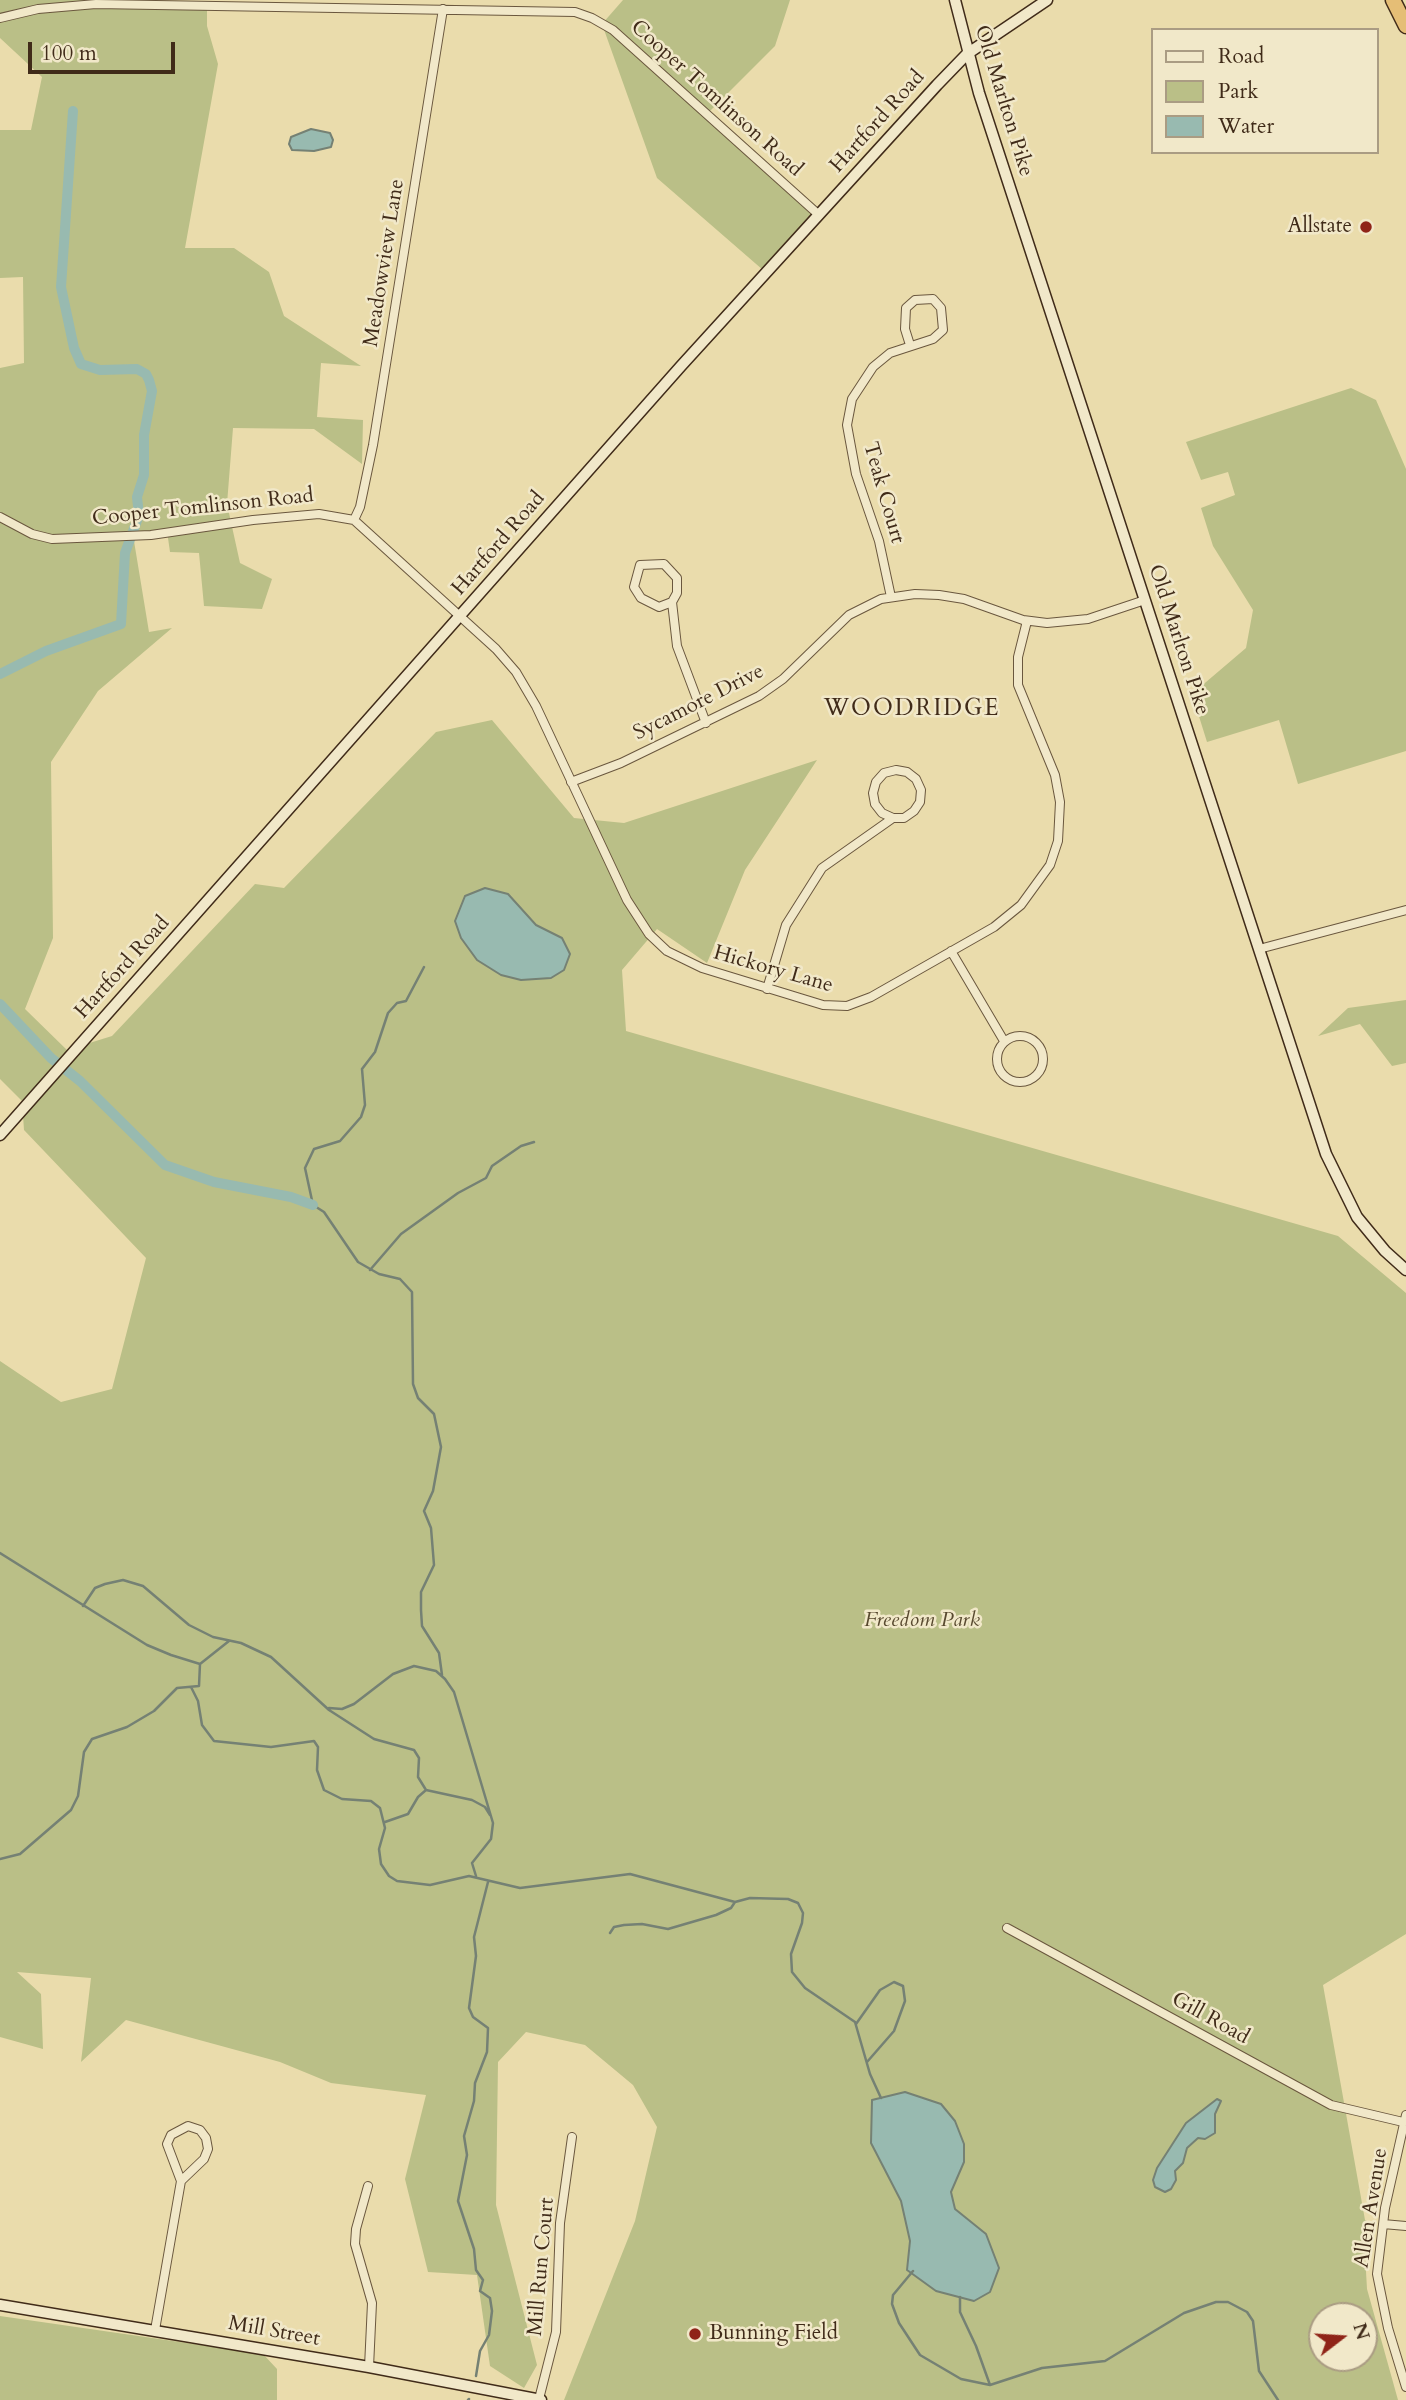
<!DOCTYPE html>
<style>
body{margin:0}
#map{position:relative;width:1406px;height:2400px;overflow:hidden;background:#eadcac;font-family:Cardo,serif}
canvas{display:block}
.legend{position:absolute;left:1151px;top:28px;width:228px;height:126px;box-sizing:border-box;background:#f1e8c9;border:2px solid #aa9c83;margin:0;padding:9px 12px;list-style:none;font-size:21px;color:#402b19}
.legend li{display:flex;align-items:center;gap:14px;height:35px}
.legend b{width:35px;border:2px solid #aa9c83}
.north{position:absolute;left:1308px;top:2302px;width:70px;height:70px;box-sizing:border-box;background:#f1e8c9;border:2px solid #aa9c83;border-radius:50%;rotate:73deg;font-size:19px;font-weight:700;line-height:28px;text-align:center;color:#402b19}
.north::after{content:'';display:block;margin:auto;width:24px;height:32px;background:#8f2418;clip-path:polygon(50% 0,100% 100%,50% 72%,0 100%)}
.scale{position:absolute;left:28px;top:42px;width:147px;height:32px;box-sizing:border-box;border:4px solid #402b19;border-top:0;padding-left:9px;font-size:21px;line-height:24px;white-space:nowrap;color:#402b19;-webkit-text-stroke:5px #f1e8c9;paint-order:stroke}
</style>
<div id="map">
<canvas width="1406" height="2400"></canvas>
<ul class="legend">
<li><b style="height:9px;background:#f1e8c9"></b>Road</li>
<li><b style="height:19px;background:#babf87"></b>Park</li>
<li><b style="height:19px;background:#98bab0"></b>Water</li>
</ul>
<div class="north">N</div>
<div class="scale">100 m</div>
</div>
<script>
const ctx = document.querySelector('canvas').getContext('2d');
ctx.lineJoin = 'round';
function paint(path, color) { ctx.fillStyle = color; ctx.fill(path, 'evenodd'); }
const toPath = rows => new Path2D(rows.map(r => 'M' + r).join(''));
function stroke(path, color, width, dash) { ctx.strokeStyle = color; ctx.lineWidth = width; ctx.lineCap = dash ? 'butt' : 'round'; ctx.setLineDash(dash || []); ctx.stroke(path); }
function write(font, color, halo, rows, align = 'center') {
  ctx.font = font + ' Cardo,serif'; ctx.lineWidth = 5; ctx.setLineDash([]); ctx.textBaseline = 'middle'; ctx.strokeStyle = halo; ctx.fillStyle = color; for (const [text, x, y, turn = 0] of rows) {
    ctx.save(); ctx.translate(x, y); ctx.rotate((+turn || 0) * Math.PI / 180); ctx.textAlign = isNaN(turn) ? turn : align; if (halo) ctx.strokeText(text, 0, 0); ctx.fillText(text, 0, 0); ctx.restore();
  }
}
const green = toPath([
 [0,0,150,0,171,10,207,10,207,26,218,64,185,248,234,248,269,272,284,316,361,366,321,363,317,417,363,420,362,464,314,429,233,428,227,504,240,563,272,579,262,609,204,606,199,553,170,552,167,531,133,535,149,632,172,628,98,691,51,762,53,938,25,1009,67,1050,112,1036,255,884,284,888,436,732,492,720,574,818,624,823,817,760,745,870,707,963,657,929,622,970,626,1031,1338,1236,1406,1293,1406,1934,1323,1985,1365,2220,1371,2223,1365,2254,1367,2289,1398,2400,564,2400,635,2221,657,2127,633,2085,585,2045,526,2032,498,2062,496,2205,537,2365,524,2388,490,2366,477,2275,428,2272,405,2179,426,2095,331,2083,280,2062,126,2020,81,2062,91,1978,17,1972,41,1994,43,2049,0,2037,0,1361,61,1402,112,1389,146,1258,24,1130,22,1101,0,1079,0,368,24,363,23,277,0,278,0,130,31,130,42,77,0,38],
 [1322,2316,1364,2316,1364,2358,1322,2358],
 [623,0,790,0,775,46,709,112,814,216,763,270,657,178,602,24],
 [1351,388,1376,400,1406,469,1406,751,1298,784,1279,720,1207,742,1192,694,1246,648,1253,610,1213,546,1201,508,1235,495,1228,472,1201,480,1186,442],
 [1406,1000,1406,1063,1392,1066,1360,1024,1318,1036,1348,1008],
 [0,2316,263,2354,277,2369,277,2400,0,2400]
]);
const water = toPath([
 [311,129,330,133,333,140,331,147,314,151,292,150,289,144,291,137,311,129],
 [485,888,508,894,536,925,562,938,570,954,564,970,551,978,521,980,501,975,477,960,461,938,455,921,465,896,485,888],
 [905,2092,941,2104,955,2121,964,2144,964,2162,951,2192,955,2209,986,2234,999,2268,990,2292,974,2301,936,2291,907,2270,910,2241,901,2201,871,2143,872,2100,905,2092],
 [1217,2099,1221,2101,1215,2114,1215,2133,1205,2139,1198,2138,1187,2148,1183,2163,1175,2171,1176,2180,1171,2189,1165,2192,1155,2187,1153,2180,1157,2168,1186,2123,1217,2099]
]);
const stream = toPath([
 [424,967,406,1001,397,1003,388,1013,375,1052,362,1069,365,1105,361,1117,340,1141,314,1149,305,1168,313,1205,324,1212,358,1262,379,1274,400,1279,412,1292,413,1384,418,1398,434,1414,441,1447,433,1491,424,1511,431,1528,434,1565,421,1592,421,1610,422,1626,439,1653,442,1675],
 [370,1270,401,1234,458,1193,486,1178,492,1166,521,1146,534,1142],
 [0,1553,147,1645,171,1655,200,1664,229,1641],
 [83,1606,95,1588,105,1584,123,1580,143,1586,189,1625,213,1637,241,1643,271,1657,329,1710,374,1739,414,1750,419,1758,418,1777,426,1790,472,1800,485,1807,490,1815],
 [191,1687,198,1701,202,1725,214,1741,271,1747,314,1741,318,1747,317,1770,324,1790,342,1799,371,1801,380,1808,385,1828,379,1849,381,1864,389,1876,397,1881,430,1885,469,1876,520,1888,630,1874,735,1902],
 [329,1708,342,1709,354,1704,393,1674,414,1666,436,1671,445,1679,454,1692,493,1823,491,1839,472,1863,476,1876],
 [385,1822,408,1814,418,1797,426,1790],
 [0,1859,20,1854,71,1810,78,1796,84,1752,92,1739,127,1727,154,1711,177,1688,199,1686,200,1664],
 [610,1933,614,1927,624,1925,642,1924,668,1929,716,1915,731,1908,735,1902,750,1898,788,1899,798,1903,803,1913,802,1923,791,1954,792,1972,805,1988,855,2022,870,2074,881,2098],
 [856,2024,880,1990,894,1982,903,1986,905,2001,894,2031,867,2062],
 [913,2271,893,2295,892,2304,899,2323,920,2355,961,2379,990,2385,1042,2368,1105,2361,1184,2313,1216,2302,1228,2302,1247,2312,1253,2321,1259,2371,1278,2400],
 [960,2297,960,2312,976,2346,990,2385],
 [476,2376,480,2351,489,2335,492,2311,490,2298,480,2291,483,2280,476,2270,474,2249,458,2201,467,2155,464,2136,474,2101,475,2083,487,2052,488,2028,473,2017,469,2008,476,1956,474,1937,488,1882],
 [468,2400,469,2399]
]);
const canal = toPath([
 [0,674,46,651,121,624,125,553,139,515,137,497,144,475,144,435,152,391,149,380,146,374,137,369,100,370,81,364,74,348,61,287,73,111],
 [0,1004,51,1058,80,1081,165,1165,214,1182,291,1197,313,1205]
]);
const street = toPath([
 [0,18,38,9,96,4,575,12,592,18,613,30,819,215],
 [0,517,32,534,52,539,151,535,253,520,319,514,354,520,496,649,516,672,536,706,627,900,649,934,667,951,702,968,823,1005,847,1006,871,997,994,927,1021,905,1050,865,1058,841,1060,802,1055,775,1018,685,1018,657,1027,621],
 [354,520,360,507,373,445,443,9],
 [891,597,879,541,856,474,847,425,852,399,873,367,890,353,933,339,943,330,941,308,933,299,915,300,906,308,905,329,910,345],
 [672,602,659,607,641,598,634,587,640,565,664,564,677,578,677,593,672,602,677,646,706,723],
 [571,782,621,763,759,696,783,679,849,615,881,599,915,594,939,595,964,599,1023,620,1047,623,1088,619,1145,600],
 [1259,949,1406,910],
 [951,951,1004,1041],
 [767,989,786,925,822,868,893,818,904,818,914,811,920,802,921,790,916,779,907,772,896,770,884,773,876,782,873,793,875,804,882,813,893,818],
 '997 1059a23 23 0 1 1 46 0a23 23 0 1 1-46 0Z',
 [1007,1928,1331,2105,1403,2122],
 [1406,2115,1385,2208,1377,2274,1388,2328,1406,2387],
 [368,2186,356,2229,355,2244,372,2303,369,2367],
 [1383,2224,1406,2226],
 [155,2330,181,2181,204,2159,208,2149,206,2138,200,2130,188,2126,171,2135,167,2144,181,2181],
 [539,2399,556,2332,560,2223,572,2137]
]);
const secondary = toPath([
 [955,0,979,93,1326,1154,1357,1217,1385,1251,1406,1270],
 [0,1135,681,366,937,85,967,54,1047,0],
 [0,2305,369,2367,541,2400]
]);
const highway = toPath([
 [1393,0,1406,26]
]);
const markers = [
 [1366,227,7,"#8f2418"],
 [695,2334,7,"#8f2418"]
];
const streetNames = [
 ["Cooper Tomlinson Road",716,99,42],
 ["Old Marlton Pike",1003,101,73],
 ["Hartford Road",878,122,-48],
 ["Meadowview Lane",385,263,-81],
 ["Teak Court",883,493,74],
 ["Cooper Tomlinson Road",203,508,-6],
 ["Hartford Road",499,544,-49],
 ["Old Marlton Pike",1178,640,72],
 ["Sycamore Drive",699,703,-27],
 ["Hartford Road",123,968,-48],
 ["Hickory Lane",773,970,16],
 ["Gill Road",1210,2019,29],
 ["Allen Avenue",1372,2208,-81],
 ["Mill Run Court",542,2267,-85],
 ["Mill Street",274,2332,10]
];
const poiNames = [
 ["Allstate",1352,227],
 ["Bunning Field",709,2334,"left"]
];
const parkNames = [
 ["Freedom Park",922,1621]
];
const neighbourhoodNames = [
 ["WOODRIDGE",912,710]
];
paint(green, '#babf87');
paint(water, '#98bab0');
stroke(water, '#758174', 2);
stroke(stream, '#758174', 2.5);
stroke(canal, '#98bab0', 10);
stroke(street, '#6a573e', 10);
stroke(secondary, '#402b19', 13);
stroke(highway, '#402b19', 17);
stroke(street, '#f1e8c9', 8);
stroke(secondary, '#f1e8c9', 10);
stroke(highway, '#e5be76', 14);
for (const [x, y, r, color] of markers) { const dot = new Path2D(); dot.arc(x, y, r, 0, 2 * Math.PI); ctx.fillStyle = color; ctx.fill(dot); stroke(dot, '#f1e8c9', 2.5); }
write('21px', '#402b19', '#f1e8c9', streetNames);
write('21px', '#402b19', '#f1e8c9', poiNames, 'right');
write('italic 21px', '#58492f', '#f1e8c9', parkNames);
ctx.letterSpacing = '2px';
write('23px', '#402b19', '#f1e8c9', neighbourhoodNames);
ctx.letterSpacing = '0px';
</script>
